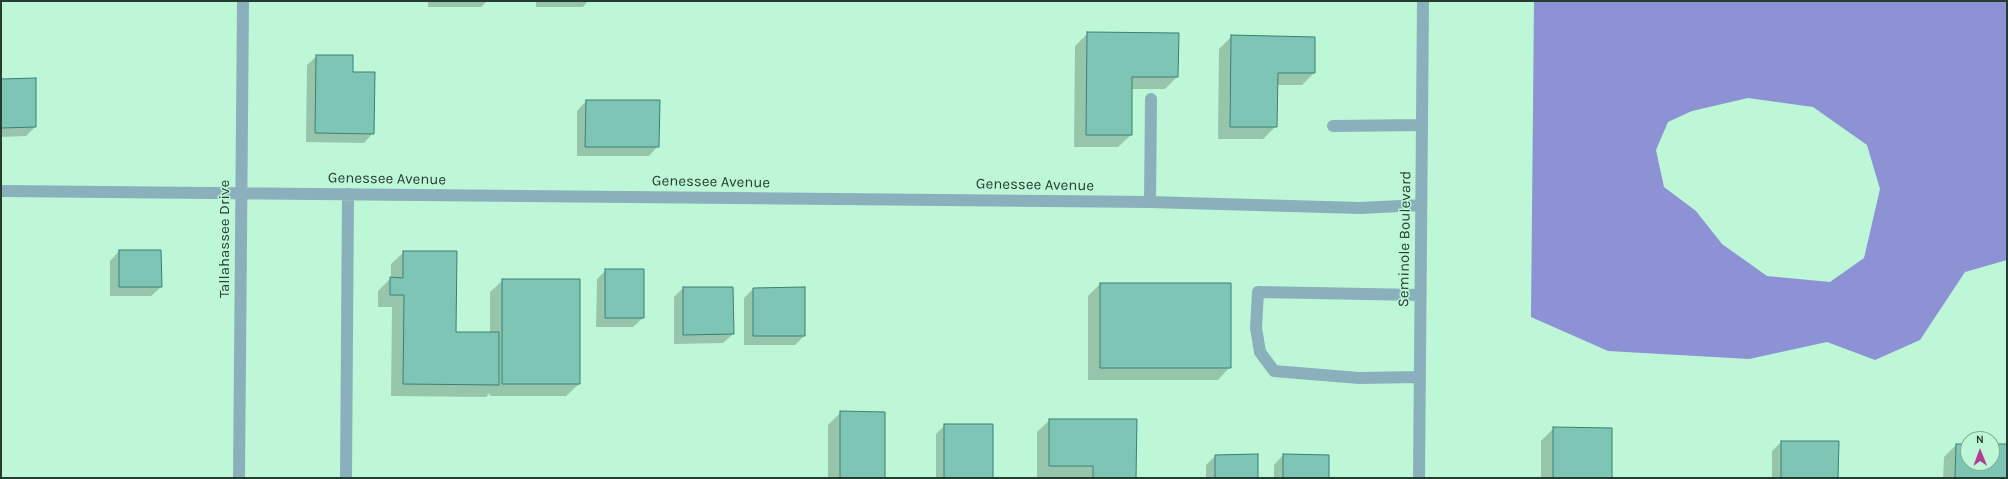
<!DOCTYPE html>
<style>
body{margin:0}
#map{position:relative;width:2008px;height:479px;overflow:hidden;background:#bdf7d7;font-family:Karla,sans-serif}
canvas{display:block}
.frame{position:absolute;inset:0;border:2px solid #253d30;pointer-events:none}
.north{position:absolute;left:1960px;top:431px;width:40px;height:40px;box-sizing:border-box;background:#bdf7d7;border:1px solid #80ad94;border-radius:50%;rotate:359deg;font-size:11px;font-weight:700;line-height:16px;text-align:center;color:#253d30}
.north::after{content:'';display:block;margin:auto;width:14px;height:18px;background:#b33d94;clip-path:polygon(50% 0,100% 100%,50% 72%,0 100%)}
</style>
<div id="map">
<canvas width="2008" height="479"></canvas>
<div class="frame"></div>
<div class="north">N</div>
</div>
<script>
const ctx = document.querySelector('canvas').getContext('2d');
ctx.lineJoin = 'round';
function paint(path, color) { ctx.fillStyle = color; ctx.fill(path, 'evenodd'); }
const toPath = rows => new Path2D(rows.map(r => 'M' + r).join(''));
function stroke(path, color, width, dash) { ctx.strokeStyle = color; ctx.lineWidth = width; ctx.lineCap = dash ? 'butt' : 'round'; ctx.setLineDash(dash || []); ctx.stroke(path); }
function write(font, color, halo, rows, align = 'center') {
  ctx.font = font + ' Karla,sans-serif'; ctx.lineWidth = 3; ctx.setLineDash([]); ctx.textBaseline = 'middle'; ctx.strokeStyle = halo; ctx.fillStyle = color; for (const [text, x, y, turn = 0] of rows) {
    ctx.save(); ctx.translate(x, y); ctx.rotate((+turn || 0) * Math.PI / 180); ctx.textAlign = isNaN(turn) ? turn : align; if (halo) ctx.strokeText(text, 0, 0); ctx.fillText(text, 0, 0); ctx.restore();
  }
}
const water = toPath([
 [1534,1,2007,1,2007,260,1965,272,1920,340,1875,360,1827,342,1749,359,1608,351,1531,317],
 [1748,98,1813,107,1867,145,1880,189,1864,258,1830,282,1767,276,1722,244,1696,211,1664,187,1656,150,1668,122,1692,111]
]);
const shadow = toPath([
 [428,1,487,1,481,7,428,7],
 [536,1,588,1,583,7,536,7],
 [1088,33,1177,77,1165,89,1131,89,1131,135,1118,147,1074,147,1075,46],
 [1232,36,1314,38,1314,73,1302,85,1276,85,1276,126,1263,139,1218,139,1219,49],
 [317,56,352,73,373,133,364,143,306,142,307,65],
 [35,79,35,127,26,136,1,137,1,80],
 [586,101,659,101,658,146,649,156,577,156,577,111],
 [119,251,161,287,151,296,110,296,110,261],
 [404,252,455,333,490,333,490,292,503,280,579,384,566,396,490,396,490,393,486,397,391,396,392,307,378,307,378,291,391,278,391,264],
 [606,270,643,318,633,327,596,327,597,279],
 [1100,284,1230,367,1218,380,1088,380,1088,296],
 [683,288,732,288,733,334,723,343,674,344,674,297],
 [753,289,804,336,795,345,744,345,744,298],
 [841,412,884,478,828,478,828,425],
 [1050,420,1135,478,1037,478,1037,432],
 [945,425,992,478,936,478,936,434],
 [1554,428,1611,478,1541,478,1541,441],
 [1781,442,1837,478,1772,478,1772,451],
 [1956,445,1968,445,1968,463,1992,463,1992,445,2007,445,2007,478,1943,478,1944,457],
 [1283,455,1328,478,1274,478,1274,465],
 [1215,456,1257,478,1206,478,1206,465]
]);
const building = toPath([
 [1087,32,1179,33,1178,77,1132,77,1132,135,1086,135,1087,32],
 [1231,35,1315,37,1315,73,1278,73,1277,127,1230,127,1231,35],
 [316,55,353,55,353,72,375,72,374,134,315,133,316,55],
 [36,78,36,127,1,128,1,79,36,78],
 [586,100,660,100,659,147,585,147,586,100],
 [119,250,161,250,162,287,119,287,119,250],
 [403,251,457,251,456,332,499,332,499,385,403,384,404,295,390,295,390,277,403,278,403,251],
 [605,269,644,269,644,318,605,318,605,269],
 [502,279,580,279,580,384,502,384,502,279],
 [1100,283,1231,283,1231,368,1100,368,1100,283],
 [683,287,733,287,734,334,683,335,683,287],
 [805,287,805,336,753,336,753,288,805,287],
 [840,411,885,412,885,478,840,478,840,411],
 [1049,419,1137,419,1136,478,1093,478,1093,466,1049,466,1049,419],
 [944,424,993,424,993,478,944,478,944,424],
 [1553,427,1612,428,1612,478,1553,478,1553,427],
 [1781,441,1839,441,1838,478,1781,478,1781,441],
 [1956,444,1968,444,1968,463,1992,463,1992,444,2007,444,2007,478,1955,478,1956,444],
 [1258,454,1258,478,1215,478,1215,455,1258,454],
 [1283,454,1329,455,1329,478,1283,478,1283,454]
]);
const minor = toPath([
 [1333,126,1422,125],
 [1,191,1150,202,1360,208,1421,205],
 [1150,202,1151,99],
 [1420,377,1359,378,1274,371,1260,352,1256,328,1258,292,1420,295],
 [239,478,243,1],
 [346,478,348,194],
 [1419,478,1423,1]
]);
const streetNames = [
 ["Genessee Avenue",387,179,1],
 ["Genessee Avenue",711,182,1],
 ["Genessee Avenue",1035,185,1],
 ["Tallahassee Drive",225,239,-90],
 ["Seminole Boulevard",1405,239,-89]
];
paint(water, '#8d92d5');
paint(shadow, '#0003');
paint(building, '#7ec5b6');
stroke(building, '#398073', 1);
stroke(minor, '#8ab0bc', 12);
write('15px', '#253d30', '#bdf7d7', streetNames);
</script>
